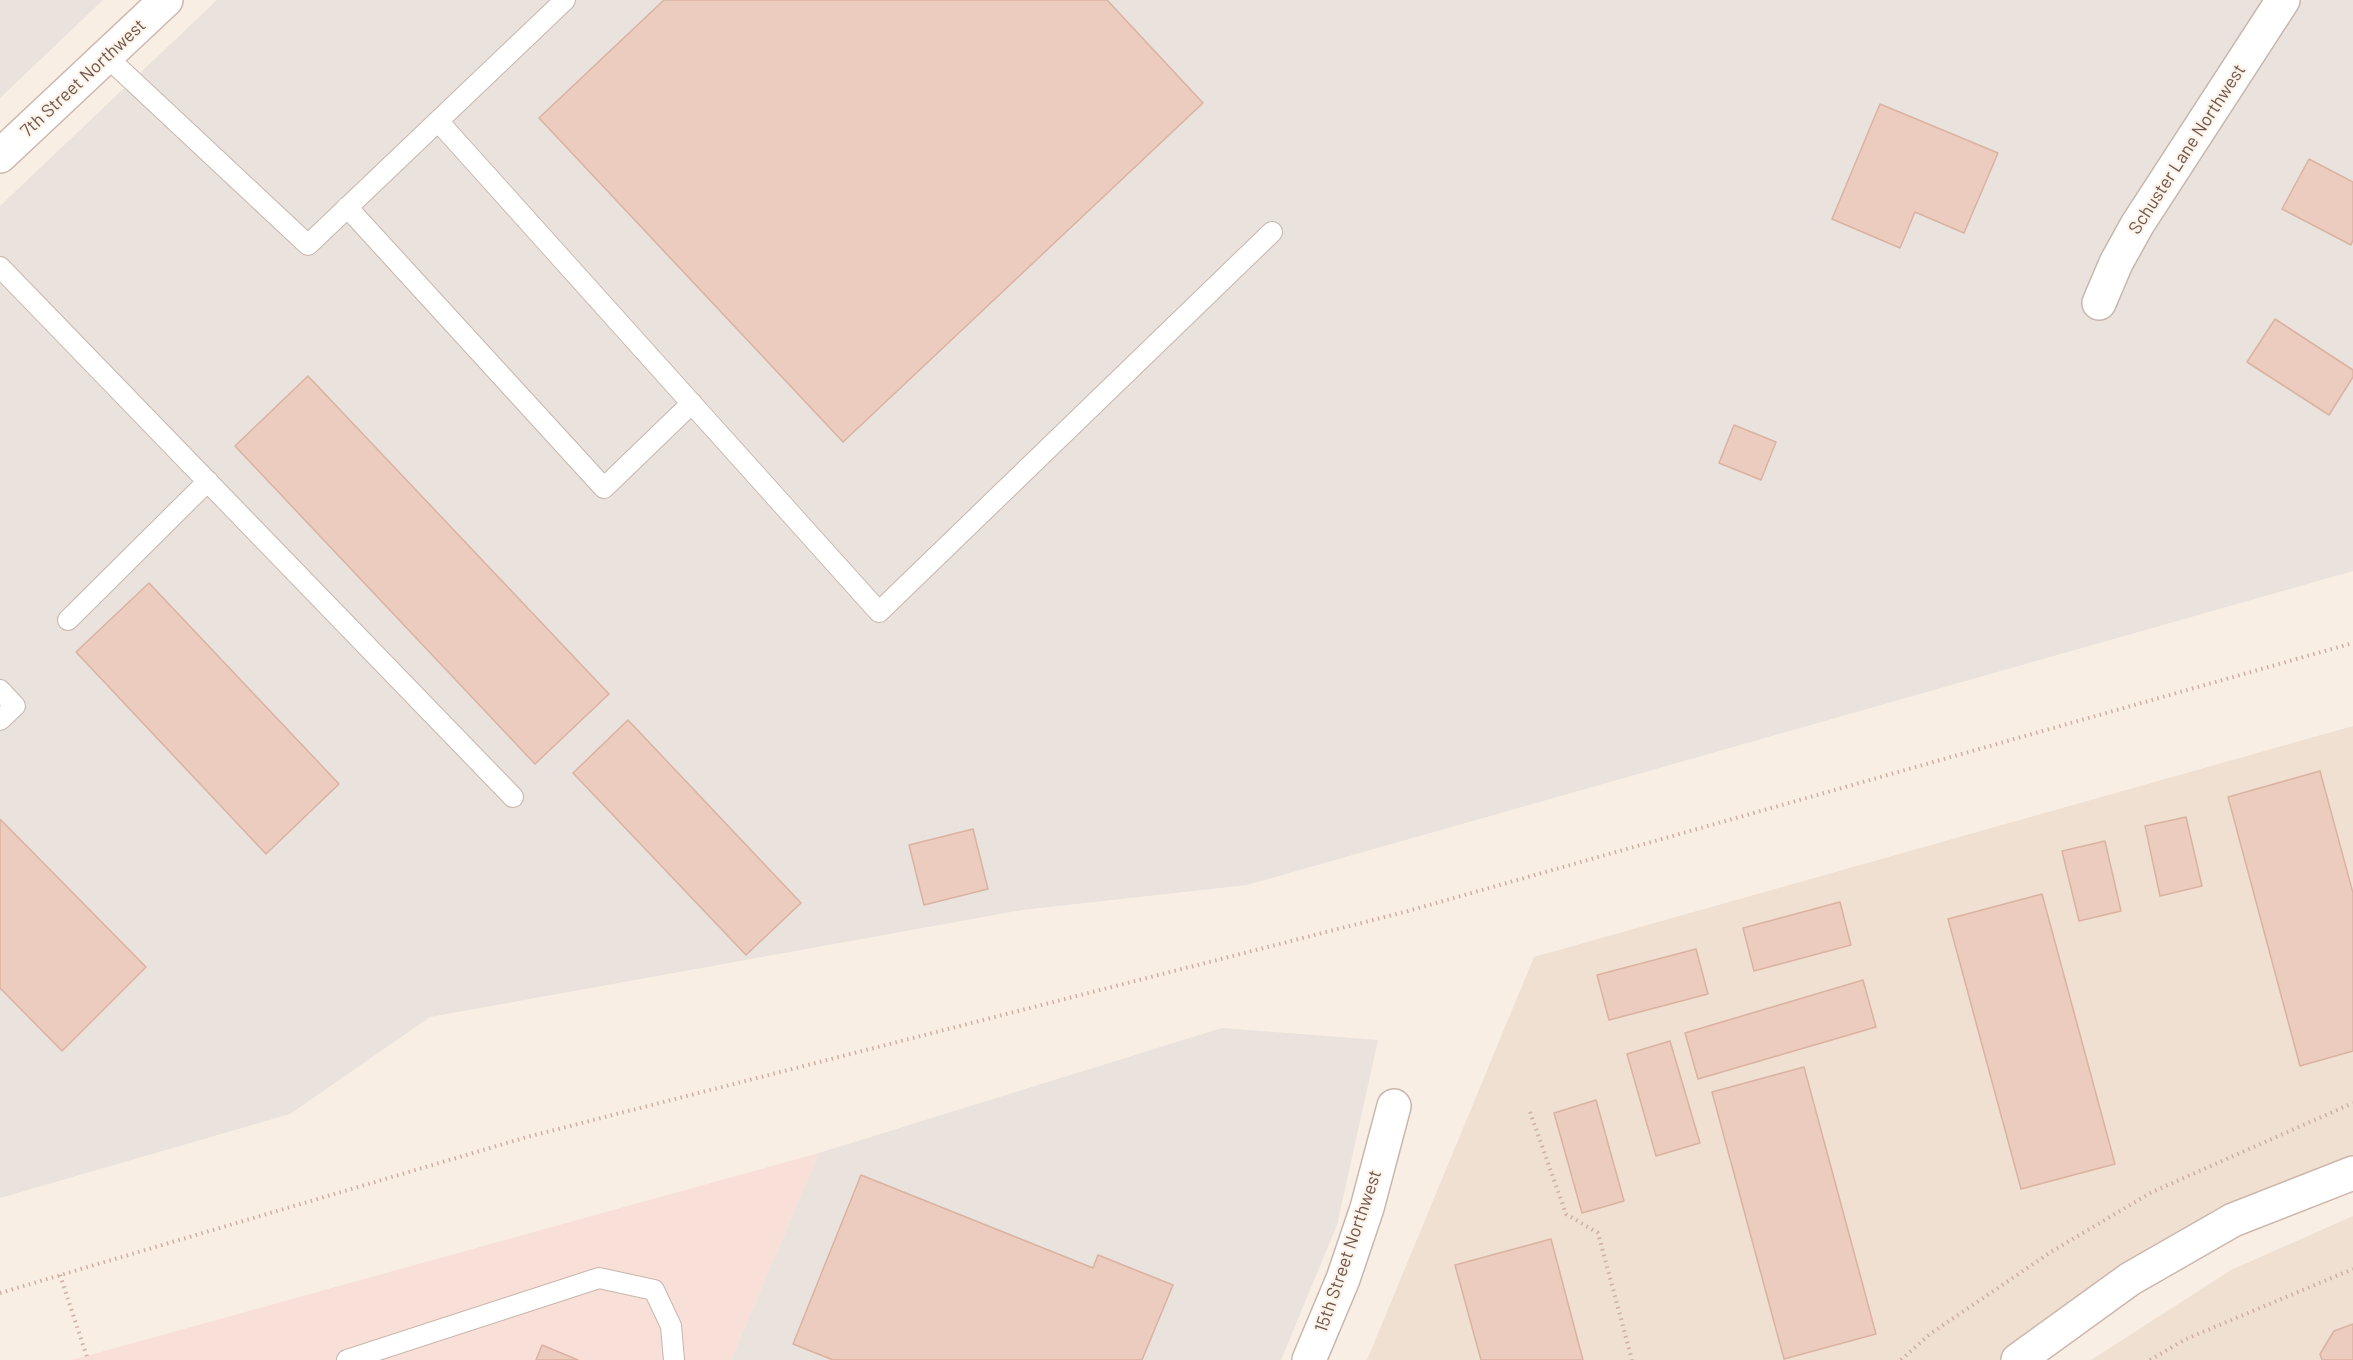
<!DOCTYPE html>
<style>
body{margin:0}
canvas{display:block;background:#f9eee3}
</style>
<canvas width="2353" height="1360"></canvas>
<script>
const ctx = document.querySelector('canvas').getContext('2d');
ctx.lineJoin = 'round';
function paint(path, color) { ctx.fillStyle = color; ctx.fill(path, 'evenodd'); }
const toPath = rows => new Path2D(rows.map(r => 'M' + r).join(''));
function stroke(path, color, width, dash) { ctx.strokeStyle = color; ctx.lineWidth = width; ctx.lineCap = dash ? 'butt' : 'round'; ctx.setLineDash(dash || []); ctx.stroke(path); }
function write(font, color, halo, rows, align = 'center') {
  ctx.font = font + ' Barlow,sans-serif'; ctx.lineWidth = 4.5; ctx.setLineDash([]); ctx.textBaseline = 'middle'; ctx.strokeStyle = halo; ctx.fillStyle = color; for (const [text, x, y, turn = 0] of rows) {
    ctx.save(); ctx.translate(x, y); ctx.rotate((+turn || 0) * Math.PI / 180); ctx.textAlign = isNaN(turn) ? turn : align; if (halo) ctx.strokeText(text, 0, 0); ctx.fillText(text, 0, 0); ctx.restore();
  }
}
const residential = toPath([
 [2353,726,2353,1173,2291,1195,2018,1360,1367,1360,1534,957],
 [2353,1216,2353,1360,2091,1360,2231,1270]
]);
const commercial = toPath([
 [819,1153,731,1360,72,1360]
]);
const industrial = toPath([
 [0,0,103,0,0,98],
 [217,0,2353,0,2353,571,1247,885,1022,910,430,1017,290,1114,0,1198,0,206],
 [1222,1028,1378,1040,1337,1225,1281,1360,731,1360,819,1153]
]);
const building = toPath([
 [664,0,1107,0,1203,103,843,442,539,118,664,0],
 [1880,104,1998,153,1964,233,1915,212,1900,248,1832,219,1880,104],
 [2309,159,2353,182,2353,240,2351,245,2282,209,2309,159],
 [2275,319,2353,370,2353,377,2329,415,2247,362,2275,319],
 [308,376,609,694,535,764,235,446,308,376],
 [1734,425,1776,442,1761,480,1719,463,1734,425],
 [149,583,339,784,266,854,76,652,149,583],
 [628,720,801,903,746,955,573,773,628,720],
 [2320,771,2353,893,2353,1051,2300,1066,2228,797,2320,771],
 [2186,817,2202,886,2160,896,2145,826,2186,817],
 [0,819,146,967,62,1051,0,988,0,819],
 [973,829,988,889,924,905,909,845,973,829],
 [2105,841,2121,911,2079,921,2062,851,2105,841],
 [2042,894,2115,1164,2021,1189,1948,919,2042,894],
 [1840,902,1851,945,1754,971,1743,928,1840,902],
 [1696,949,1708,994,1609,1020,1597,975,1696,949],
 [1863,980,1876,1027,1698,1079,1685,1033,1863,980],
 [1670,1041,1700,1143,1656,1156,1627,1054,1670,1041],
 [1804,1067,1876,1334,1784,1359,1712,1092,1804,1067],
 [1596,1100,1624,1201,1582,1213,1554,1113,1596,1100],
 [861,1175,1093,1268,1098,1255,1173,1285,1142,1360,833,1360,793,1344,861,1175],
 [1551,1239,1583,1360,1481,1360,1455,1265,1551,1239],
 [2353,1324,2353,1360,2322,1360,2320,1354,2334,1331,2353,1324],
 [542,1345,578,1360,536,1360,542,1345]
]);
const path = toPath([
 [1530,1112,1566,1214,1598,1233,1632,1360],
 [60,1275,88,1360],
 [0,1293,527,1137,1408,911,2353,643],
 [1901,1360,1930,1334,2051,1252,2152,1192,2353,1103],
 [2150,1360,2186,1339,2353,1269]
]);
const lane = toPath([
 [106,56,308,245,565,0],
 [438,121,879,612,1272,232],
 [347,207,604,488,692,403],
 [0,267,513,797],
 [68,620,208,481],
 [0,690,15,706,0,720],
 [347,1360,599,1278,654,1290,671,1326,674,1360]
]);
const street = toPath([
 [2099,303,2116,263,2137,225,2283,0],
 [1309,1360,1343,1279,1367,1208,1394,1106]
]);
const secondary = toPath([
 [0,156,166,0],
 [2018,1360,2130,1279,2233,1220,2353,1173]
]);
const streetNames = [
 ["7th Street Northwest",83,78,-43],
 ["Schuster Lane Northwest",2187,149,-57],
 ["15th Street Northwest",1348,1251,-71]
];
paint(residential, '#efe0d2');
paint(commercial, '#f8dfd8');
paint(industrial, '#e9e2dd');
paint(building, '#ebccbe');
stroke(building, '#dbb2a1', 1.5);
stroke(lane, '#c8b6ab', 22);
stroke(street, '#c8b6ab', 36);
stroke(secondary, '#cdb7ac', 36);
stroke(path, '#cfafa2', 4, [1.5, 4.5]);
stroke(lane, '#fff', 20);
stroke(street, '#fff', 33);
stroke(secondary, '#fff', 33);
write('18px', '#6e554c', '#fcf3e9', streetNames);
</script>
